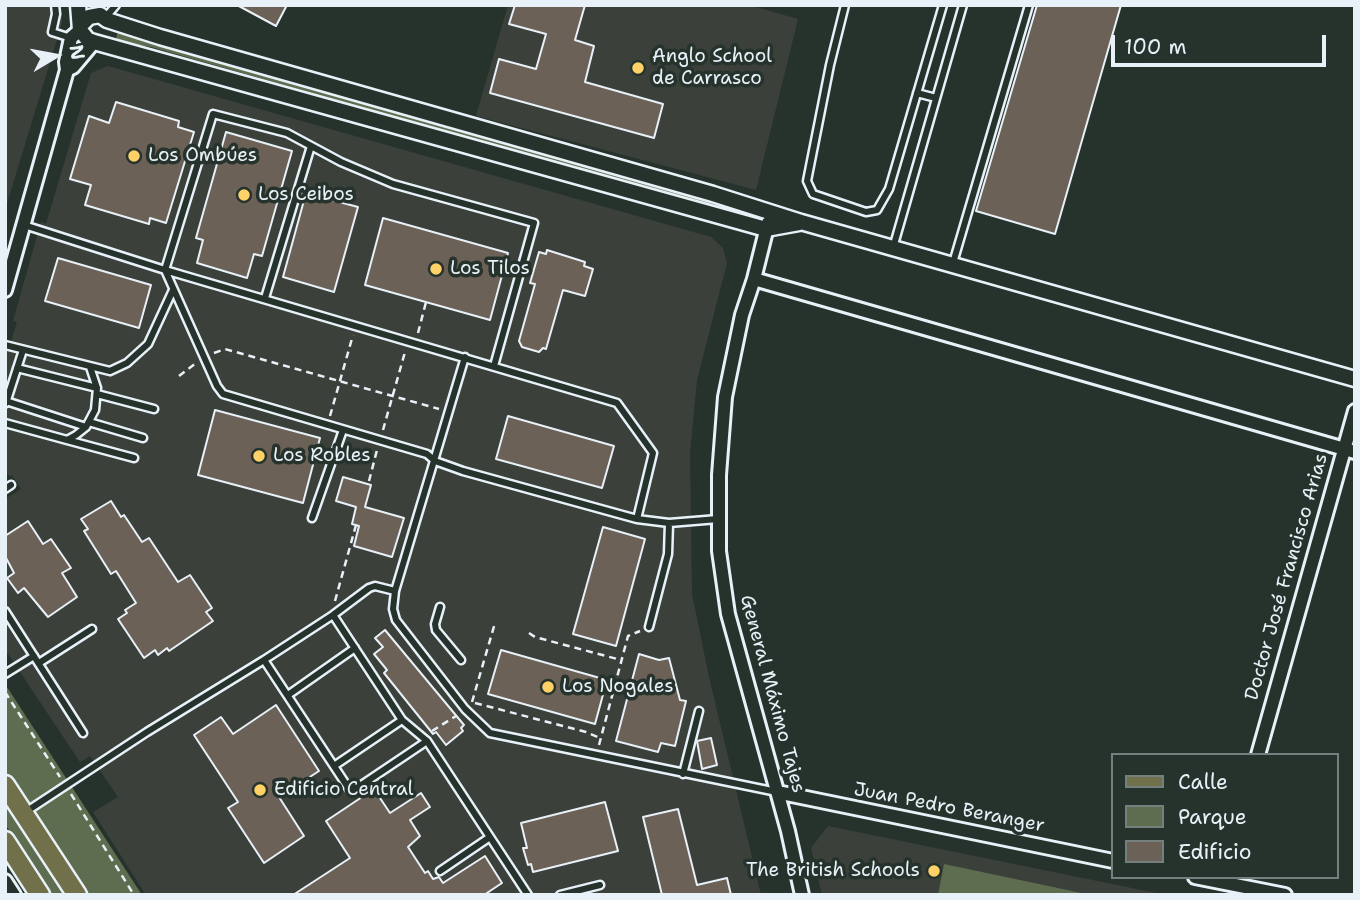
<!DOCTYPE html>
<meta charset="utf-8">
<style>
body{margin:0}
#map{position:relative;width:1360px;height:900px;overflow:hidden;background:#26332d;font-family:"Shantell Sans",sans-serif}
canvas{display:block}
.frame{position:absolute;inset:0;border:7px solid #e8f1f8;pointer-events:none}
.legend{position:absolute;left:1111px;top:753px;width:228px;height:126px;box-sizing:border-box;background:#26332d;border:2px solid #747f7e;margin:0;padding:9px 12px;list-style:none;font-size:21px;color:#e8f1f8}
.legend li{display:flex;align-items:center;gap:14px;height:35px}
.legend b{width:35px;border:2px solid #747f7e}
.north{position:absolute;left:21px;top:21px;width:70px;height:70px;-webkit-text-stroke:5px #26332d;paint-order:stroke;rotate:80deg;font-size:19px;font-weight:700;line-height:28px;text-align:center;color:#e8f1f8}
.north::after{content:'';display:block;margin:auto;width:24px;height:32px;background:#e8f1f8;clip-path:polygon(50% 0,100% 100%,50% 72%,0 100%)}
.scale{position:absolute;left:1111px;top:35px;width:215px;height:32px;box-sizing:border-box;border:4px solid #e8f1f8;border-top:0;padding-left:9px;font-size:21px;line-height:24px;white-space:nowrap;color:#e8f1f8;-webkit-text-stroke:5px #26332d;paint-order:stroke}
</style>
<div id="map">
<canvas width="1360" height="900"></canvas>
<div class="frame"></div>
<ul class="legend">
<li><b style="height:9px;background:#70704a"></b>Calle</li>
<li><b style="height:19px;background:#5e6d4f"></b>Parque</li>
<li><b style="height:19px;background:#6c6157"></b>Edificio</li>
</ul>
<div class="north">N</div>
<div class="scale">100 m</div>
</div>
<script>
const ctx = document.querySelector('canvas').getContext('2d');
ctx.lineJoin = 'round';
function paint(path, color) { ctx.fillStyle = color; ctx.fill(path, 'evenodd'); }
const toPath = rows => new Path2D(rows.map(r => 'M' + r).join(''));
function stroke(path, color, width, dash) { ctx.strokeStyle = color; ctx.lineWidth = width; ctx.lineCap = dash ? 'butt' : 'round'; ctx.setLineDash(dash || []); ctx.stroke(path); }
function write(font, color, halo, rows, align = 'center') {
  ctx.font = font + ' "Shantell Sans",sans-serif'; ctx.lineWidth = 7; ctx.setLineDash([]); ctx.textBaseline = 'middle'; ctx.strokeStyle = halo; ctx.fillStyle = color; for (const [text, x, y, turn = 0] of rows) {
    ctx.save(); ctx.translate(x, y); ctx.rotate((+turn || 0) * Math.PI / 180); ctx.textAlign = isNaN(turn) ? turn : align; if (halo) ctx.strokeText(text, 0, 0); ctx.fillText(text, 0, 0); ctx.restore();
  }
}
const built = toPath([
 [5,5,62,5,62,23,5,210],
 [508,5,749,5,798,19,756,190,476,116],
 [108,66,711,237,723,248,727,263,697,380,690,453,692,594,709,677,761,895,146,895,93,812,118,797,90,756,80,762,8,654,5,654,5,499,21,489,12,475,9,476,5,470,5,360,17,322,13,321,41,222,46,224,91,73],
 [828,826,1166,895,822,895,811,848]
]);
const green = toPath([
 [118,30,155,45,758,216,760,219,757,220,151,47,118,41,116,39],
 [5,684,142,895,80,895,5,777],
 [5,800,66,895,51,895,5,824],
 [944,864,1091,895,938,895]
]);
const building = toPath([
 [237,5,287,5,276,26,237,5],
 [515,5,585,5,575,40,594,46,585,82,663,104,654,138,490,93,499,59,536,69,546,34,509,24,515,5],
 [1037,5,1121,5,1055,234,976,211,1037,5],
 [116,102,179,121,178,127,194,132,166,223,150,218,149,224,85,205,91,185,70,179,89,116,109,123,116,102],
 [226,132,292,151,262,256,254,254,247,278,197,263,203,240,196,238,226,132],
 [306,193,358,207,334,292,283,277,306,193],
 [383,218,508,253,490,320,365,285,383,218],
 [547,250,585,262,584,266,593,269,585,296,563,290,546,349,543,348,539,352,522,347,519,341,535,284,530,283,539,252,546,254,547,250],
 [58,258,151,285,139,328,45,301,58,258],
 [215,410,320,438,303,503,198,475,215,410],
 [508,416,614,446,602,488,496,459,508,416],
 [343,477,371,485,365,507,404,518,392,557,354,546,359,526,352,524,356,507,336,501,343,477],
 [111,501,121,517,124,515,142,542,149,538,178,582,190,575,212,608,206,612,213,621,169,651,167,648,158,655,155,650,144,658,118,619,127,613,125,610,136,603,116,571,111,574,84,531,88,529,81,519,111,501],
 [28,521,43,544,51,539,71,568,62,573,77,597,48,617,24,588,18,593,7,578,14,573,5,556,5,536,28,521],
 [603,527,645,539,616,646,573,634,603,527],
 [385,630,464,725,461,728,463,731,446,745,436,732,433,734,384,673,387,670,374,654,383,647,375,638,385,630],
 [501,650,607,680,595,724,488,694,501,650],
 [639,654,659,660,669,658,680,700,686,701,675,746,661,743,658,752,616,741,639,654],
 [276,705,319,771,279,797,304,836,264,863,228,808,238,802,194,735,221,717,233,734,276,705],
 [711,738,717,765,702,769,697,741,711,738],
 [374,789,390,813,421,793,430,807,410,820,420,836,408,847,425,873,428,871,433,879,439,877,443,883,485,856,502,883,484,895,293,895,350,858,326,821,374,789],
 [605,802,618,851,533,872,531,864,528,865,523,848,527,848,521,823,605,802],
 [678,809,697,885,727,878,731,895,662,895,643,817,678,809]
]);
const path = toPath([
 [418,333,426,302],
 [214,353,225,349,439,409],
 [179,376,196,363],
 [330,416,353,335],
 [383,430,405,352],
 [369,481,377,450],
 [335,601,356,525],
 [529,633,535,637,621,660],
 [5,692,60,777],
 [472,702,495,623],
 [475,703,586,732,600,738],
 [432,731,456,716],
 [599,745,628,636,640,631],
 [71,794,134,895]
]);
const service = toPath([
 [55,5,56,14,52,32,71,38],
 [845,5,830,65,807,181,813,194,866,212,877,210,889,189,943,5],
 [105,18,116,5],
 [917,93,936,98],
 [24,225,165,270,617,403,653,453,637,519],
 [893,248,963,5],
 [953,263,1029,5],
 [265,298,311,146],
 [5,345,110,371,127,363,148,344,173,290],
 [465,357,395,591,393,609,396,620,465,709,490,733,777,792],
 [494,366,534,223,393,184,341,162,287,133,213,114,165,270,217,386,223,394,427,454,435,461,463,471,637,519,669,523],
 [17,368,97,388],
 [97,394,154,409],
 [6,401,86,427],
 [6,403,23,350],
 [89,422,143,438],
 [5,423,67,440,76,435,86,427,95,410,97,388,90,367],
 [67,440,134,458],
 [5,489,11,485],
 [312,518,343,430],
 [440,607,435,624,436,630,461,660],
 [5,611,83,733],
 [333,615,402,720,427,741,528,895],
 [649,627,668,554,669,523,718,519],
 [264,660,351,792,427,741],
 [39,663,92,629],
 [5,674,34,656],
 [288,695,355,648],
 [334,766,402,720],
 [683,774,699,711],
 [24,813,147,732,264,660,333,615,369,588,375,586,395,591],
 [440,871,490,837],
 [560,895,600,885]
]);
const minor = toPath([
 [67,70,73,67,94,42],
 [768,223,754,279,742,315,725,397,719,475,719,551,728,614,788,831,802,895],
 [754,279,1355,452],
 [5,290,67,70,66,62,71,38,80,30],
 [1258,755,1355,411],
 [777,792,1113,861],
 [1195,877,1285,895],
 [5,881,14,895]
]);
const tertiary = toPath([
 [78,5,80,30,88,40,94,42,766,229,799,223],
 [82,24,89,17,100,15,107,20,160,37,713,194,801,222,1355,379]
]);
const primary = toPath([
 [5,785,77,895],
 [5,841,40,895]
]);
const markers = [
 [638,68,7,"#ffd166"],
 [134,156,7,"#ffd166"],
 [244,195,7,"#ffd166"],
 [436,269,7,"#ffd166"],
 [259,456,7,"#ffd166"],
 [548,687,7,"#ffd166"],
 [260,790,7,"#ffd166"],
 [934,871,7,"#ffd166"]
];
const poiNames = [
 ["Anglo School",652,57],
 ["de Carrasco",652,79],
 ["Los Ombúes",148,156],
 ["Los Ceibos",258,195],
 ["Los Tilos",450,269],
 ["Los Robles",273,456],
 ["Los Nogales",562,687],
 ["Edificio Central",274,790],
 ["The British Schools",920,871,"right"]
];
const streetNames = [
 ["Doctor José Francisco Arias",1287,577,-74],
 ["General Máximo Tajes",772,694,75],
 ["Juan Pedro Beranger",949,808,11]
];
paint(built, '#3b413a');
paint(green, '#5e6d4f');
paint(building, '#6c6157');
stroke(building, '#e8f1f8', 2);
stroke(service, '#e8f1f8', 11);
stroke(minor, '#e8f1f8', 18);
stroke(tertiary, '#e8f1f8', 19);
stroke(primary, '#e8f1f8', 23);
stroke(path, '#e8f1f8', 2.5, [7, 5]);
stroke(service, '#26332d', 6);
stroke(minor, '#26332d', 12);
stroke(tertiary, '#26332d', 14);
stroke(primary, '#70704a', 18);
for (const [x, y, r, color] of markers) { const dot = new Path2D(); dot.arc(x, y, r, 0, 2 * Math.PI); ctx.fillStyle = color; ctx.fill(dot); stroke(dot, '#26332d', 2.5); }
write('19px', '#e8f1f8', '#26332d', poiNames, 'left');
write('19px', '#e8f1f8', '#26332d', streetNames);
</script>
